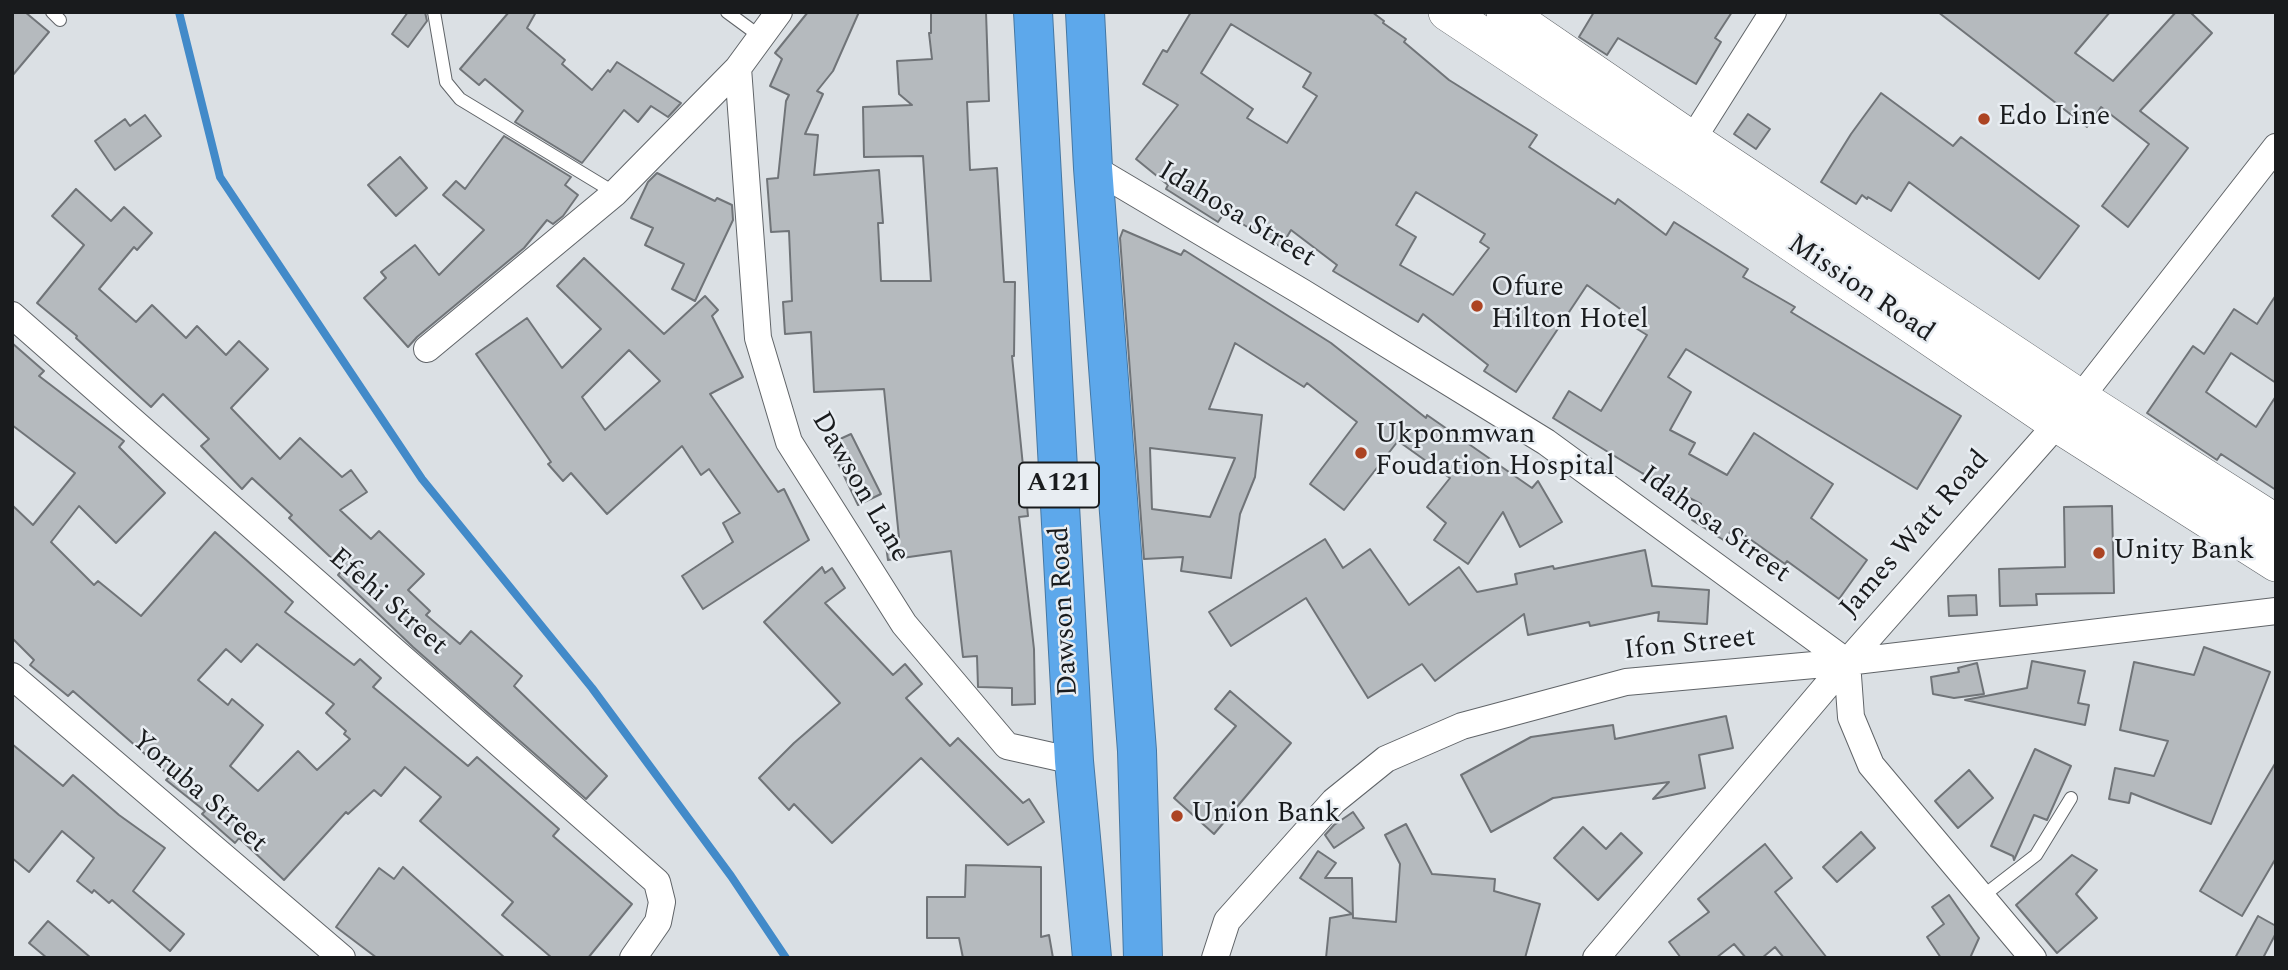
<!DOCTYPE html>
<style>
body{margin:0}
#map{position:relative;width:2288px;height:970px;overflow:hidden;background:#dbe0e4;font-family:Spectral,serif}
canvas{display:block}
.frame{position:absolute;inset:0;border:14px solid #191b1d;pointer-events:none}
</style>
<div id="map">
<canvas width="2288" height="970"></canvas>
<div class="frame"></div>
</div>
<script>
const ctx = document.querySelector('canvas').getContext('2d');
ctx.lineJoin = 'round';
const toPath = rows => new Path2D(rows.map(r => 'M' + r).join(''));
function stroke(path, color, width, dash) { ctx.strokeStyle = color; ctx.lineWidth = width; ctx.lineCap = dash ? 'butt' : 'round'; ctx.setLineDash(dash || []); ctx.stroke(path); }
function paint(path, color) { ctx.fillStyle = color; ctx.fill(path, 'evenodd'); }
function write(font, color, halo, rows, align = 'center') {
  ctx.font = font + ' Spectral,serif'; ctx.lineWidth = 5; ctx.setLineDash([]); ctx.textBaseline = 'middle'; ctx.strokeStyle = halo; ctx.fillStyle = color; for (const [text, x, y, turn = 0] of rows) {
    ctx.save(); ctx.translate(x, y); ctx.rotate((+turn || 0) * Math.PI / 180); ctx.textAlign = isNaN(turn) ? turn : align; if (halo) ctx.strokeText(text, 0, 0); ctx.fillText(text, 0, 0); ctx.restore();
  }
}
const stream = toPath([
 [179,12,220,177,422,479,592,688,731,876,786,958]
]);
const building = toPath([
 [12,12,25,12,49,32,12,76,12,12],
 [408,12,425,12,427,21,408,47,392,34,408,12],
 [509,12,536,12,527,28,565,60,562,64,592,90,608,70,610,72,617,62,681,103,668,117,651,106,638,122,624,110,582,163,515,122,523,111,485,79,479,85,460,69,509,12],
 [808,12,859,12,833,71,817,91,823,94,805,134,818,135,814,175,879,170,883,223,878,223,881,281,931,281,923,156,864,157,863,107,912,105,899,94,897,61,932,59,929,33,931,33,931,12,986,12,989,101,967,102,970,170,997,168,1004,282,1015,282,1014,356,1012,356,1028,516,1019,517,1034,649,1035,704,1012,705,1012,688,978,687,977,656,963,657,951,551,888,560,885,539,899,538,884,389,814,392,811,332,785,334,783,302,792,301,789,231,771,232,767,179,778,178,786,101,789,95,770,86,782,59,775,53,808,12],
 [1191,12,1372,12,1384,21,1383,23,1406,39,1404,42,1449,80,1537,135,1529,147,1615,204,1618,199,1666,235,1674,222,1748,269,1743,277,1795,307,1791,312,1961,416,1917,489,1686,349,1668,377,1691,392,1670,430,1695,443,1689,454,1727,475,1754,433,1833,484,1811,518,1867,560,1839,599,1787,561,1785,564,1733,527,1725,541,1692,520,1701,504,1642,473,1553,418,1569,391,1601,411,1647,335,1619,318,1623,311,1587,285,1516,392,1484,371,1488,365,1423,314,1418,322,1333,271,1337,265,1291,230,1281,247,1224,213,1218,222,1166,189,1168,185,1136,159,1178,105,1143,84,1163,50,1167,52,1191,12],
 [1231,24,1311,73,1303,87,1317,96,1287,143,1247,118,1253,109,1201,73,1231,24],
 [1416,192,1485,234,1480,242,1489,248,1453,295,1400,265,1416,237,1396,225,1416,192],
 [1594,12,1732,12,1715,38,1721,42,1696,84,1618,38,1607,55,1579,37,1594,12],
 [1938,12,2110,12,2075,53,2113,81,2176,12,2190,12,2212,33,2140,111,2188,148,2128,227,2102,206,2149,144,2101,107,2087,127,1938,12],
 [1881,93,1953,146,1961,137,2079,226,2039,279,1909,182,1891,211,1868,197,1867,199,1862,195,1856,204,1821,182,1851,134,1881,93],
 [1748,114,1770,129,1756,149,1734,134,1748,114],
 [145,115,161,136,115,170,95,141,125,119,130,126,145,115],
 [504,136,571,177,565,185,578,195,563,216,553,224,547,220,524,248,417,337,408,347,364,298,386,278,381,272,415,245,439,275,484,230,443,195,456,181,465,189,504,136],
 [400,157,427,188,396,216,368,185,400,157],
 [657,173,715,201,717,198,732,205,733,220,695,301,672,289,684,264,645,245,653,228,631,218,648,182,657,173],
 [76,189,111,221,124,207,152,233,137,250,134,247,99,289,136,322,152,305,186,338,197,326,226,355,239,341,268,369,231,408,280,459,300,438,342,477,351,470,367,492,340,510,371,539,379,531,424,574,408,590,430,611,426,615,460,644,471,631,522,676,514,686,607,776,586,799,413,647,338,575,343,569,289,518,292,515,252,478,242,489,201,446,209,439,163,394,151,407,76,338,77,336,37,303,84,245,52,216,76,189],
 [1123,230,1181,255,1184,250,1331,343,1426,418,1427,415,1532,488,1538,481,1562,522,1520,547,1503,512,1468,564,1434,540,1446,523,1427,507,1450,478,1398,441,1344,510,1310,484,1357,422,1307,383,1304,387,1235,343,1209,409,1262,415,1255,477,1240,514,1231,578,1181,571,1183,557,1144,559,1120,238,1123,230],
 [1150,448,1235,458,1210,517,1152,509,1150,448],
 [584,258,664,334,705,296,718,310,712,316,743,377,710,394,778,492,784,489,809,540,703,609,682,576,733,542,723,523,740,513,709,469,701,475,682,446,607,514,571,473,563,481,548,464,551,462,476,354,527,318,562,368,601,329,557,286,584,258],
 [629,350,660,381,605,430,582,397,629,350],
 [2276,295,2276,383,2231,353,2206,392,2256,427,2276,396,2276,490,2221,454,2217,460,2147,413,2193,346,2204,354,2234,309,2257,324,2276,295],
 [12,343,44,371,39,376,124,441,119,447,165,493,116,543,79,506,51,542,94,585,98,581,141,616,215,532,293,602,285,612,354,665,360,659,381,678,373,687,468,766,477,757,559,829,553,836,632,904,588,958,552,958,502,915,513,902,420,821,441,797,405,767,381,796,374,790,348,814,346,812,284,880,239,838,235,843,202,814,205,811,166,780,170,776,73,691,68,696,30,665,34,660,12,638,12,505,33,525,75,473,12,425,12,343],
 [257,644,334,704,326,713,346,731,344,734,350,739,317,770,298,751,258,791,230,766,263,725,232,699,228,705,198,680,226,649,241,662,257,644],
 [851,434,881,494,858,505,829,444,851,434],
 [2112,506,2114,593,2036,594,2037,605,2000,606,1999,569,2065,567,2064,507,2112,506],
 [1325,539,1343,568,1370,549,1409,605,1459,567,1477,592,1517,584,1515,574,1553,566,1554,569,1645,550,1652,586,1709,590,1707,624,1658,621,1659,612,1590,626,1589,622,1528,635,1524,614,1435,681,1422,664,1368,698,1306,598,1231,646,1209,612,1325,539],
 [822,567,825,573,832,568,845,588,825,603,893,675,905,664,922,684,906,698,950,746,958,738,1023,803,1029,799,1044,822,1008,845,921,758,832,843,794,804,789,810,759,778,794,743,840,703,764,622,822,567],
 [1976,595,1977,615,1949,616,1948,596,1976,595],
 [2204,647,2270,672,2211,824,2131,793,2129,803,2109,799,2115,768,2154,776,2168,741,2120,730,2134,662,2194,675,2204,647],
 [2032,661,2085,671,2078,703,2089,705,2085,725,1965,700,2027,688,2032,661],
 [1977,663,1984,694,1954,698,1933,694,1931,677,1959,672,1958,668,1977,663],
 [1230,691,1291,743,1214,834,1174,798,1236,726,1215,709,1230,691],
 [1726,716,1733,748,1699,755,1705,788,1653,799,1669,782,1553,798,1491,832,1461,775,1531,737,1613,725,1615,739,1726,716],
 [12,744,63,786,73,775,119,815,165,848,133,891,184,934,170,951,112,900,109,903,94,890,92,893,77,881,94,858,62,831,29,872,12,858,12,744],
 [2035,749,2071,766,2047,820,2034,815,2014,860,2013,856,1991,846,2035,749],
 [2276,762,2276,858,2242,916,2200,891,2276,762],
 [1969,770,1993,798,1958,828,1935,801,1969,770],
 [1353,812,1364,828,1334,848,1325,835,1334,825,1353,812],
 [1406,824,1432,874,1495,879,1494,891,1540,904,1525,958,1326,958,1330,918,1352,914,1300,878,1318,851,1336,863,1325,878,1352,878,1353,918,1396,922,1400,864,1385,835,1406,824],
 [1583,827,1606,849,1621,833,1642,853,1598,900,1554,858,1583,827],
 [1861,832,1875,848,1837,882,1823,867,1861,832],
 [1765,844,1792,878,1775,892,1827,958,1784,958,1775,947,1762,958,1746,958,1734,944,1716,958,1681,958,1669,942,1709,912,1698,899,1765,844],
 [2072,855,2097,870,2076,894,2097,918,2057,953,2016,905,2072,855],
 [966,865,1041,867,1041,937,1049,935,1053,958,963,958,959,938,927,938,927,897,965,897,966,865],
 [403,867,505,958,377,958,336,927,379,868,394,879,403,867],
 [1949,895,1979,938,1970,958,1941,958,1927,937,1944,924,1932,907,1949,895],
 [2258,916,2276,926,2276,933,2263,958,2235,958,2258,916],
 [48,921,91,958,47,958,29,943,48,921]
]);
const lane = toPath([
 [52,12,60,20],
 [434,12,446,82,460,99,615,193],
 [727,12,761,37],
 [1983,896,2036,855,2071,798]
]);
const street = toPath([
 [779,12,738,68,758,338,789,442,904,624,1007,746,1074,761],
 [1692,140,1773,12],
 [1093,168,1302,292,1546,442,1847,662,1851,717,1871,765,2033,958],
 [12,315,657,882,662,902,658,922,633,958],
 [427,349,615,193,738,68],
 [12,676,342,958],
 [1215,958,1227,921,1334,801,1386,759,1462,726,1626,682,1847,662,2276,611],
 [1596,958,1847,662,2080,398,2276,147]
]);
const secondary = toPath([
 [1447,12,1689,173,2056,423,2276,563],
 [1505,12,1692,140,2080,398,2276,523]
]);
const highway = toPath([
 [1033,12,1074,761,1092,958],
 [1085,12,1093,168,1137,751,1143,958]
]);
const markers = [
 [1984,119,7,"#ac4423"],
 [1477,306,7,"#ac4423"],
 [1361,453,7,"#ac4423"],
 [2099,553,7,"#ac4423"],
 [1177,816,7,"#ac4423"]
];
const shields = [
 [1059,485,80]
];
const shieldNames = [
 ["A121",1059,485]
];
const poiNames = [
 ["Edo Line",1998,119],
 ["Ofure",1491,290],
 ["Hilton Hotel",1491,322],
 ["Ukponmwan",1375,437],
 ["Foudation Hospital",1375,469],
 ["Unity Bank",2113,553],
 ["Union Bank",1191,816]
];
const streetNames = [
 ["Idahosa Street",1236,216,31],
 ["Mission Road",1860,290,34],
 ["Dawson Lane",859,488,60],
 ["Idahosa Street",1714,526,36],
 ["James Watt Road",1916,535,-49],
 ["Efehi Street",387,603,41],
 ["Dawson Road",1066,611,-93],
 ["Ifon Street",1690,646,-6],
 ["Yoruba Street",198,793,41]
];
stroke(stream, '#428ac9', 8);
paint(building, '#b5babe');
stroke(building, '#707478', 2);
stroke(lane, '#606468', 14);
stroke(street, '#606468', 28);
stroke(secondary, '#606468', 38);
stroke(highway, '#4577a3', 40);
stroke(lane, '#fff', 12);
stroke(street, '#fff', 26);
stroke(secondary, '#fff', 37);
stroke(highway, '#5da8eb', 38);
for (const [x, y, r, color] of markers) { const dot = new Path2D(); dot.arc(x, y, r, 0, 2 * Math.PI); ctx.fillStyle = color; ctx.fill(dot); stroke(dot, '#e8edf2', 2.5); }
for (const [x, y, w] of shields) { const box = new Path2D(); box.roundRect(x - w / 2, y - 22.5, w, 45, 5); ctx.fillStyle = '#e8edf2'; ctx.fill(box); stroke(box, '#191b1d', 2); }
write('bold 26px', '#191b1d', null, shieldNames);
write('28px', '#191b1d', '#e8edf2', poiNames, 'left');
write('28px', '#191b1d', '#e8edf2', streetNames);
</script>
